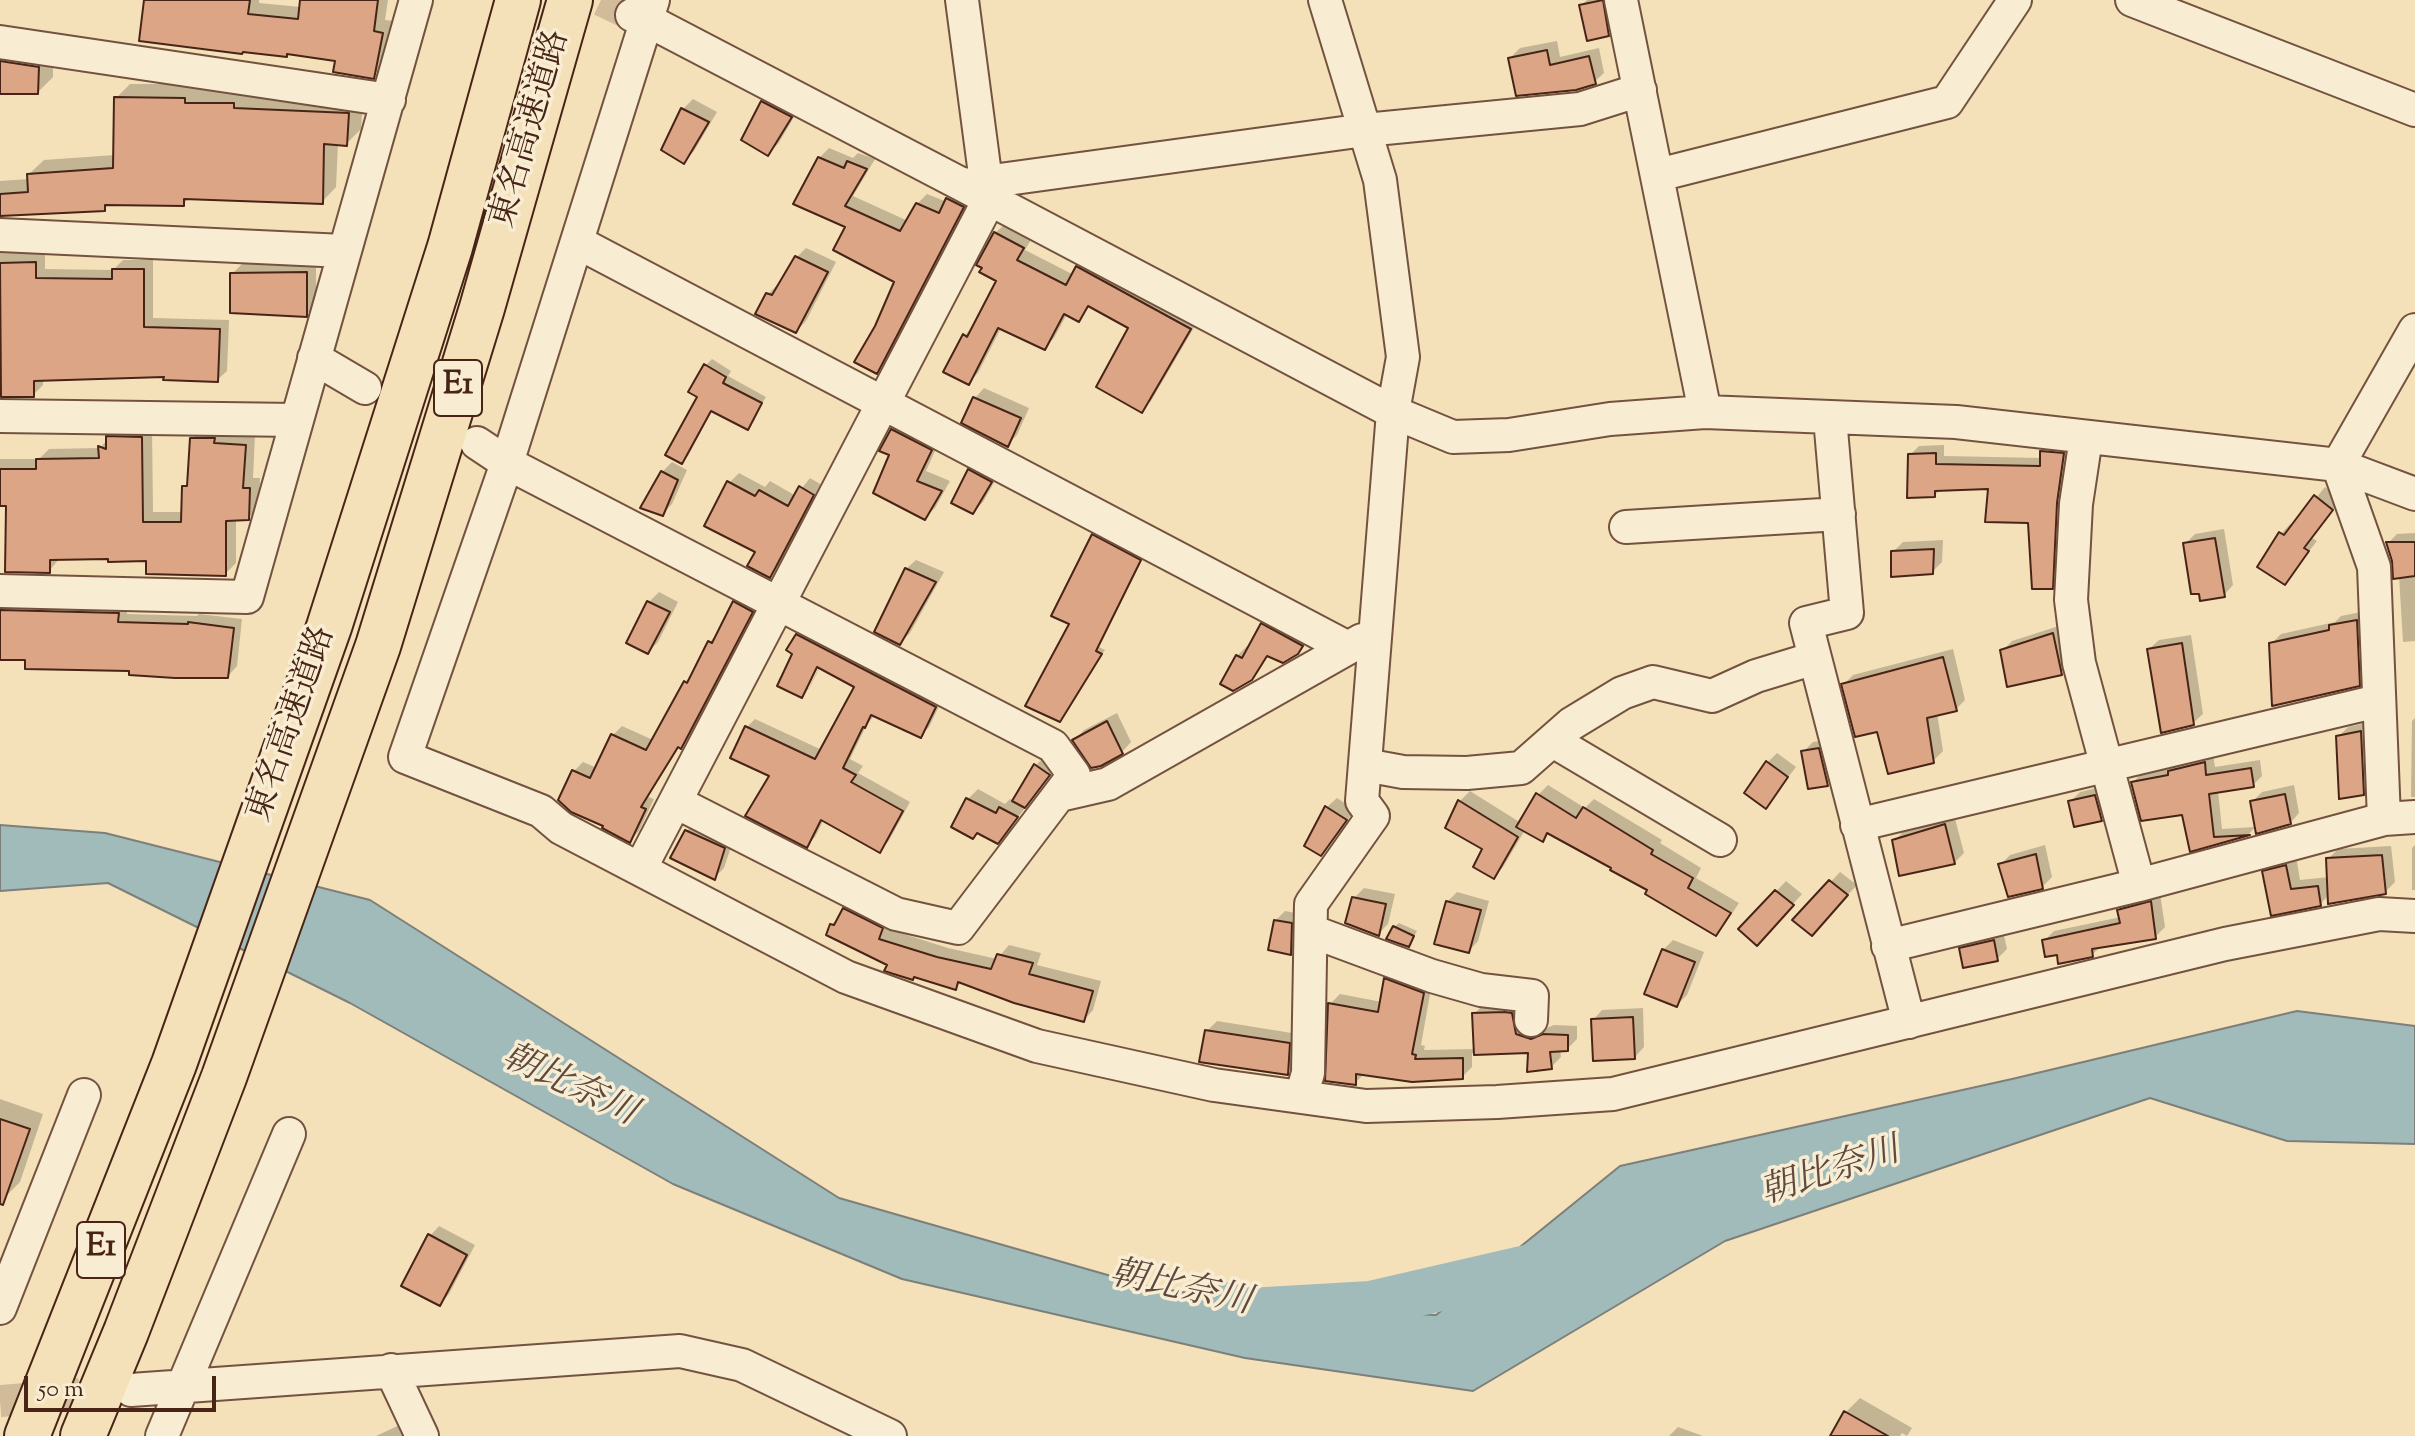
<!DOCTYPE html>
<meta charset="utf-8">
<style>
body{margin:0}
#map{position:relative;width:2415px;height:1436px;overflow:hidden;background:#f4e1ba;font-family:"Sorts Mill Goudy",serif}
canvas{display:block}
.scale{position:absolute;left:24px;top:1376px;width:192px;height:36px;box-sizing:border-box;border:4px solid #482416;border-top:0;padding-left:10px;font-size:24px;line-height:28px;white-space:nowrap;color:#482416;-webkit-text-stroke:6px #f8ecd2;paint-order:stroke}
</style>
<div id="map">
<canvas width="2415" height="1436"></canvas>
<div class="scale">50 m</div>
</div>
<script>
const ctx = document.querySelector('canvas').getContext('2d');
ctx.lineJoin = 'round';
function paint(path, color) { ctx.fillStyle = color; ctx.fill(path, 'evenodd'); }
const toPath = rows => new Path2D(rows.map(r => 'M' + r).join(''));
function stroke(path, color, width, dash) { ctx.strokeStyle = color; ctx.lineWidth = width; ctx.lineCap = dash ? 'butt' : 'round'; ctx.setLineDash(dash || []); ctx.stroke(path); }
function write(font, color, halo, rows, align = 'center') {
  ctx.font = font + ' "Sorts Mill Goudy","Noto Serif JP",serif'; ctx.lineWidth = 7; ctx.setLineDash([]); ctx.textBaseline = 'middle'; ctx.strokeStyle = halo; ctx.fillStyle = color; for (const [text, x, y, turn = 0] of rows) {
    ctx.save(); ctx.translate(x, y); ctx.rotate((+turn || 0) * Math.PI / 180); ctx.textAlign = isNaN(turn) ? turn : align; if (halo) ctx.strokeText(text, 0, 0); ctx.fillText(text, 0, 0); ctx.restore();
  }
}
const water = toPath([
 [0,825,105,833,370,900,839,1198,1146,1286,1285,1309,1436,1315,1620,1166,2012,1079,2297,1011,2415,1026,2415,1144,2287,1141,2150,1098,1725,1241,1473,1391,1245,1358,902,1279,673,1184,350,1003,108,883,0,891,0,825]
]);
const shadow = toPath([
 [146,0,259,0,259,3,301,7,302,0,388,0,385,20,394,21,385,64,373,76,337,59],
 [1587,0,1613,0,1618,24,1608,34,1581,6],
 [0,41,53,52,53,77,38,92,0,91],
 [1557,41,1560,57,1599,48,1604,73,1594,82,1510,58,1520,48],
 [130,84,199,84,199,89,248,89,363,99,361,129,346,144,338,143,336,187,322,202,189,198,183,204,110,203,104,209,0,216,0,181,29,179,29,174,44,160,115,155,116,98],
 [772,92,800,107,778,144,768,153,763,102],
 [693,99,717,112,694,151,684,161,683,109],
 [829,148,853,158,858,153,875,159,853,196,908,221,917,204,927,194,947,202,958,189,972,197,886,362,876,372,876,327,897,282,847,226,819,158],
 [1005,224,1032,238,1025,250,1074,275,1087,258,1199,319,1151,401,1141,410,1131,327,1091,305,1078,320,1067,314,1054,338,1044,348,1001,328,978,373,968,383,964,336,974,326,999,280,995,233],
 [806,248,836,262,806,321,796,331,768,294,778,284,780,285,797,257],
 [0,253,45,253,45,269,113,270,123,260,153,260,153,318,229,320,227,371,217,380,166,375,43,378,43,385,33,395,0,394],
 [316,263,316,305,306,315,232,274,242,264],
 [712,359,731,371,728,376,766,397,747,427,713,409,688,456,682,462,705,366],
 [984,388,1029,408,1017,435,1007,445,975,398],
 [902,420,940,440,926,471,950,481,935,508,925,517,892,454,893,430],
 [119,427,152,427,153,512,183,512,184,487,189,482,192,438,202,428,255,435,253,478,260,478,259,507,248,518,236,518,236,563,225,574,148,559,60,558,49,571,8,504,0,504,0,459,39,459,49,449,100,448],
 [2050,443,2072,445,2060,578,2052,587,2029,521,1990,487,1941,488,1935,495,1910,455,1919,446,1944,445,1944,456,2042,458,2042,451],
 [979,461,1000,472,983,502,973,512,970,471],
 [672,462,687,470,672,504,662,514,662,472],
 [739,473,765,487,770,481,796,496,810,478,822,485,780,566,770,576,729,483],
 [2325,487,2341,499,2312,538,2317,541,2285,582,2281,534,2290,524,2293,526],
 [2224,529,2233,585,2224,595,2185,544,2195,534],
 [1098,531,1144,556,1099,647,1105,650,1064,715,1071,623,1093,536],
 [2415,533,2415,641,2403,642,2399,576,2388,543,2397,534],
 [1943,540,1942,562,1932,572,1893,552,1903,542],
 [916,560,944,572,910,633,900,643,906,569],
 [659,592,678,602,658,642,648,652,628,642,649,602],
 [744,593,761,602,690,737,680,746,648,797,654,799,639,831,630,840,574,771,583,762,597,768,613,735,622,726,653,740,685,682,694,673,710,642,719,632,734,603],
 [0,598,127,604,127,614,197,616,199,614,242,619,237,666,228,676,27,658,0,658],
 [2366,611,2367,639,2357,649,2319,654,2320,670,2368,669,2369,674,2359,684,2274,703,2271,644,2281,634,2335,622,2341,616],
 [1272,615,1308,642,1297,653,1269,655,1251,679,1237,656,1247,646,1250,648,1262,625],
 [2062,625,2071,663,2061,673,2002,651,2012,641],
 [806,627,943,698,929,727,920,736,875,715,867,724,850,759,863,766,858,773,910,802,888,842,879,850,824,819,815,837,807,845,746,728,755,719,822,750,856,686,820,667,810,687,802,696,795,653,798,636],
 [820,657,823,659,809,688,805,688],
 [2191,635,2203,714,2193,723,2149,649,2159,640],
 [1953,649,1965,700,1956,709,1937,713,1943,751,1933,761,1844,684,1853,675],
 [1117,713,1131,742,1122,752,1075,740,1084,730],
 [2415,718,2415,797,2411,797,2412,721],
 [2371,722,2373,784,2363,794,2338,737,2348,727],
 [1828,740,1837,774,1827,784,1803,752,1813,742],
 [1777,753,1796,767,1766,806,1767,763],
 [2213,754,2215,767,2260,760,2262,776,2253,785,2218,791,2222,829,2255,827,2249,834,2191,849,2184,813,2133,782,2142,773,2173,768,2179,762],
 [1046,755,1058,764,1007,832,997,842,978,832,968,799,978,789,1005,804,1010,799,1015,801,1036,765],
 [1548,785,1585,808,1594,799,1662,840,1660,843,1701,868,1696,878,1739,903,1725,924,1716,934,1650,890,1549,832,1542,839,1525,830,1503,867,1494,877,1484,848,1448,827,1460,801,1470,791,1521,823,1538,795],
 [2294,785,2299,813,2290,823,2252,802,2262,792],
 [2105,786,2111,809,2101,819,2070,802,2080,792],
 [1337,798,1355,810,1321,854,1327,807],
 [1954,815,1964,853,1954,863,1894,841,1904,831],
 [697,821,734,838,724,868,715,877,687,831],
 [2045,845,2052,877,2042,887,2001,864,2010,855],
 [2415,845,2415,890,2412,890,2412,848],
 [2391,846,2395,882,2385,892,2330,894,2320,904,2273,913,2265,872,2274,862,2296,856,2300,880,2329,877,2328,859,2338,849],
 [1840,872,1857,885,1821,924,1795,920],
 [1786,881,1802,894,1767,933,1741,929],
 [1364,888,1395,894,1388,924,1378,934,1354,898],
 [1457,892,1489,901,1478,941,1469,951,1447,902],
 [2160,893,2165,927,2155,937,2101,946,2092,955,2058,953,2044,941,2054,931,2121,917,2119,911,2129,901],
 [854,900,891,919,888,929,948,948,997,959,1009,945,1041,953,1037,965,1101,981,1093,1010,1084,1020,963,981,955,988,889,964,832,925],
 [1285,911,1301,914,1300,943,1290,952,1275,921],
 [1399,923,1417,931,1409,945,1394,927],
 [2003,931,2007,949,1997,959,1961,949,1971,939],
 [1673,940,1704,952,1687,995,1677,1005,1663,950],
 [1396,970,1432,983,1421,1045,1425,1046,1424,1050,1475,1049,1474,1014,1484,1004,1522,1004,1542,1030,1554,1025,1577,1026,1577,1039,1567,1049,1560,1049,1561,1057,1551,1067,1530,1050,1472,1053,1472,1067,1462,1077,1365,1073,1355,1083,1330,1004,1340,994,1382,1002,1386,979],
 [1643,1008,1644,1047,1635,1057,1593,1020,1602,1010],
 [1217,1021,1298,1034,1297,1063,1287,1073,1207,1031],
 [0,1099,43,1114,20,1182,5,1197,0,1195],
 [439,1226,475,1245,449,1294,440,1304,430,1236],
 [1860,1398,1912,1428,1907,1436,1902,1433,1900,1436,1832,1436,1846,1412],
 [406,1422,412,1436,376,1436],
 [1678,1427,1703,1436,1669,1436]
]);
const river = toPath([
 [1225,1305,1249,1311,1371,1304,1540,1265]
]);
const building = toPath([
 [144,0,250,0,248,14,298,19,300,0,378,0,374,31,383,33,374,79,333,72,335,61,287,54,287,57,243,52,242,54,139,41,144,0],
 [1603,0,1609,36,1587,41,1579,5,1603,0],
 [1547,50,1550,65,1589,56,1596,84,1576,90,1516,96,1508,58,1547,50],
 [0,61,39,67,38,94,0,94,0,61],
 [114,97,185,98,185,103,234,103,234,108,349,113,347,146,324,144,323,204,184,199,184,206,105,205,105,211,0,216,0,194,28,192,27,174,113,168,114,97],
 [761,101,792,117,768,156,741,140,761,101],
 [681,108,709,122,684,164,661,150,681,108],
 [818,157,844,168,847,161,867,169,845,206,900,231,916,203,939,213,946,198,964,207,877,374,854,362,875,326,894,282,833,250,845,227,793,204,818,157],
 [994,232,1024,248,1017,260,1066,285,1076,266,1191,329,1142,413,1096,387,1128,328,1088,306,1079,322,1064,314,1045,350,998,328,969,385,943,372,963,334,967,337,996,281,979,272,982,268,976,265,994,232],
 [795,256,828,272,796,333,755,314,766,293,772,295,795,256],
 [36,262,36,278,112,279,112,269,144,269,144,327,220,329,218,382,163,380,164,377,34,381,34,397,1,397,0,263,36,262],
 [307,272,307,317,230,313,230,273,307,272],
 [704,364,726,377,723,383,762,403,748,430,711,411,682,464,665,455,697,397,688,392,704,364],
 [973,397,1021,418,1008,447,961,423,973,397],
 [891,429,932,450,917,481,942,491,925,520,873,493,889,455,879,451,891,429],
 [106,436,142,437,143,522,181,522,182,486,187,486,190,438,215,438,214,443,246,445,243,488,250,488,249,520,226,521,226,576,146,574,146,561,108,562,108,559,50,560,50,573,5,572,6,506,0,506,0,469,36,469,36,459,99,458,98,446,106,449,106,436],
 [2040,451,2064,453,2057,503,2053,589,2032,589,2028,523,1985,522,1988,489,1935,491,1935,497,1907,498,1908,454,1936,453,1936,464,2040,466,2040,451],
 [968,469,992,482,973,514,951,503,968,469],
 [661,471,678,480,663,516,640,508,661,471],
 [727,481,755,496,759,490,788,506,799,486,814,495,770,578,747,566,755,552,704,526,727,481],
 [2314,495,2333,510,2304,548,2309,551,2285,585,2257,567,2279,532,2284,535,2314,495],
 [1092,534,1141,560,1096,651,1102,654,1060,722,1025,706,1069,624,1051,616,1092,534],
 [2215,538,2225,597,2200,601,2199,594,2191,594,2183,543,2215,538],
 [2386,542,2415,542,2415,576,2393,579,2392,561,2386,542],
 [1934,549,1933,574,1891,577,1891,551,1934,549],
 [905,568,936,582,900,645,874,632,905,568],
 [647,601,670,612,648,654,626,643,647,601],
 [733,601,753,612,681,749,678,747,641,807,646,809,630,843,602,828,603,826,571,812,558,800,572,770,590,778,611,734,646,750,684,681,687,683,708,641,712,643,733,601],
 [0,610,119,613,118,622,188,624,188,622,234,628,228,678,175,678,129,675,129,671,25,669,25,660,0,660,0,610],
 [2357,620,2360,686,2272,706,2269,643,2329,630,2329,625,2357,620],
 [1261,623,1303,646,1298,654,1283,663,1267,656,1252,680,1233,691,1220,684,1236,655,1242,658,1261,623],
 [2053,633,2062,675,2007,687,2000,650,2053,633],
 [796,634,936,707,921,738,871,715,865,728,863,727,843,768,856,775,851,782,903,811,880,853,821,820,807,848,745,816,769,776,730,758,745,726,815,759,854,687,817,667,802,698,777,686,792,654,786,650,796,634],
 [2182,643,2194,725,2161,733,2147,649,2182,643],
 [1943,657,1957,711,1927,718,1934,763,1888,774,1877,732,1855,737,1841,684,1943,657],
 [1107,721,1123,754,1101,766,1091,768,1072,740,1107,721],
 [2361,731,2364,795,2339,799,2336,736,2361,731],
 [1819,748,1828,786,1808,789,1801,751,1819,748],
 [1766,761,1788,777,1766,809,1744,793,1766,761],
 [2205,762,2206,775,2251,768,2254,787,2209,794,2214,837,2250,835,2190,852,2182,815,2141,821,2131,782,2168,775,2168,771,2205,762],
 [1034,764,1050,775,1025,808,1012,801,1034,764],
 [1536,793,1576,818,1583,807,1653,850,1651,854,1693,878,1688,888,1731,913,1716,936,1645,894,1647,890,1610,870,1611,868,1547,833,1543,842,1516,827,1536,793],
 [2285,794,2291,824,2256,834,2250,801,2285,794],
 [2095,795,2102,821,2074,827,2068,801,2095,795],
 [966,798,996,813,999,807,1018,817,998,844,977,833,973,839,951,827,966,798],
 [1458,800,1518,837,1494,879,1473,867,1482,849,1445,828,1458,800],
 [1325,806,1347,820,1321,856,1304,846,1325,806],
 [1945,824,1955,864,1899,876,1892,840,1945,824],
 [685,830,725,848,715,880,670,858,685,830],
 [2036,854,2043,889,2008,897,1998,864,2036,854],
 [2382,855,2386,894,2328,904,2326,858,2382,855],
 [2286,865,2291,889,2318,886,2321,906,2271,916,2262,871,2286,865],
 [1829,880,1848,895,1812,936,1792,920,1829,880],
 [1775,890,1794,905,1757,946,1738,929,1775,890],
 [1352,897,1386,904,1379,936,1345,923,1352,897],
 [1446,901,1481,910,1469,953,1434,944,1446,901],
 [2151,901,2156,939,2092,949,2093,957,2058,964,2057,955,2045,957,2042,940,2120,923,2117,910,2151,901],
 [843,908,883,928,879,939,937,957,991,969,997,954,1033,963,1029,974,1093,991,1084,1022,1014,1003,958,982,956,990,914,977,913,980,884,971,887,965,826,935,830,924,834,925,843,908],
 [1274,920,1292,923,1291,955,1268,950,1274,920],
 [1393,926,1414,936,1409,947,1386,939,1393,926],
 [1994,940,1998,961,1963,968,1959,948,1994,940],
 [1662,949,1695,962,1677,1007,1644,994,1662,949],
 [1384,978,1424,993,1412,1054,1416,1055,1415,1059,1463,1058,1463,1079,1412,1082,1356,1074,1356,1085,1325,1081,1328,1003,1378,1012,1384,978],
 [1504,1012,1512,1013,1516,1034,1531,1039,1543,1034,1568,1035,1568,1051,1550,1052,1552,1069,1527,1072,1528,1053,1474,1055,1472,1013,1504,1012],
 [1633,1017,1635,1059,1593,1061,1591,1019,1633,1017],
 [1205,1030,1290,1043,1288,1075,1199,1062,1205,1030],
 [0,1119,30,1129,3,1205,0,1204,0,1119],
 [428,1234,467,1255,440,1306,401,1286,428,1234],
 [1844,1411,1888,1436,1830,1436,1844,1411]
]);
const minorTunnel = toPath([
 [601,0,632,15],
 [0,1401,119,1391]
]);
const minor = toPath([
 [653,0,507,463,405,757,541,811,561,828,846,977,1037,1046,1214,1085,1366,1106,1497,1102,1613,1094,2225,944,2379,914,2415,916],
 [962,0,986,182],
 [1621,0,1705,412],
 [2132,0,2415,110],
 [632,15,647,20,963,185,1393,412,1453,437,1509,435,1610,419,1705,412,1956,422,2338,465,2415,494],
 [0,42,389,100],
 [1658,175,1947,102,2015,0],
 [963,185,1365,130,1580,109,1640,90],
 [0,235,344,251],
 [577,242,1348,648],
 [314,358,365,388],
 [0,416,296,420],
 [1830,418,1847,613,1806,623,1909,1022],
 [2086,438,2076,504,2071,600,2079,663,2139,885],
 [477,443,507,463,1053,746,1074,775,958,928,896,914,676,802],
 [1626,527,1839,514],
 [0,591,247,597,416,0],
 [1553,741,1720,840],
 [1365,765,1403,772,1467,773,1521,768,1571,724,1622,693,1653,682,1712,696,1756,676,1815,658],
 [1060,795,1108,784,1362,640],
 [2384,819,2374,567,2338,465,2415,330],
 [1857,825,2378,701],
 [640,869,989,200],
 [1311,931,1432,976,1481,990,1532,996,1531,1020],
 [1888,946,2139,885,2384,819,2415,817],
 [1301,1097,1308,1073,1311,904,1373,816,1362,801,1393,412,1403,357,1380,180,1325,0],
 [0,1308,84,1095],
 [391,1370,422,1436],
 [131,1390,680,1351,742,1365,890,1436],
 [162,1436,289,1134]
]);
const highway = toPath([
 [27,1436,174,1064,329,627,450,247,518,0],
 [83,1436,126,1332,224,1077,378,646,482,308,570,0]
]);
const shields = [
 [458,388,48],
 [101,1250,48]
];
const shieldNames = [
 ["E1",458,388],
 ["E1",101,1250]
];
const streetNames = [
 ["東名高速道路",533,130,-74],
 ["東名高速道路",294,725,-71]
];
const waterNames = [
 ["朝比奈川",568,1088,25],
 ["朝比奈川",1831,1175,-18],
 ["朝比奈川",1180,1291,12]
];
paint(water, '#a1bbbb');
stroke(water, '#7d7f79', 2);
paint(shadow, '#0003');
stroke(river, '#a1bbbb', 46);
paint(building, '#dca686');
stroke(building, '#482416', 2);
stroke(minorTunnel, '#d2bb99', 32, [32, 16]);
stroke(minor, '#73533f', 36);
stroke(highway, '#482416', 48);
stroke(minor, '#f8ecd2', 32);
stroke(highway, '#f4e1ba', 44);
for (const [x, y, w] of shields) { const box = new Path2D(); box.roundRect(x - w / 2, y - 28, w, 56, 6); ctx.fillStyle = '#f8ecd2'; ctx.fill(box); stroke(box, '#482416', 2); }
write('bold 32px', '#482416', null, shieldNames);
write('34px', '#482416', '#f8ecd2', streetNames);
write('italic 36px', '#5e4a3f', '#f8ecd2', waterNames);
</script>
